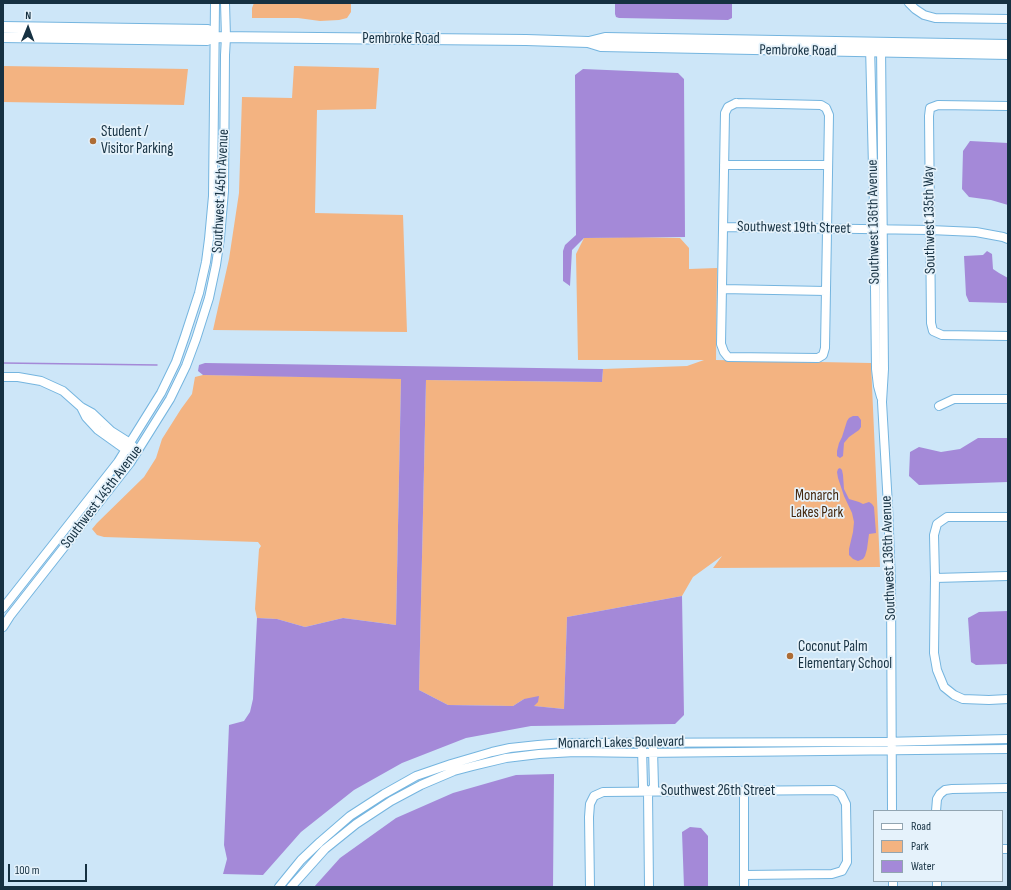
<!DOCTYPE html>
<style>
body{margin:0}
#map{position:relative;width:1011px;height:890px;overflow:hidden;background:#cde6f8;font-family:"Sofia Sans Condensed",sans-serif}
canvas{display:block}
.frame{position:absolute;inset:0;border:4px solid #163142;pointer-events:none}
.legend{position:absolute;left:873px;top:810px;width:130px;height:72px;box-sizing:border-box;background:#e5f2fb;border:1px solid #92a5b1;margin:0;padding:5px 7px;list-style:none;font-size:12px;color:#163142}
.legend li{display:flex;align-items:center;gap:8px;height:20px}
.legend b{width:20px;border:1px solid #92a5b1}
.north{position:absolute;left:8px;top:8px;width:40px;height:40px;-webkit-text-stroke:3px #e5f2fb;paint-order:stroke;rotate:1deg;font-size:11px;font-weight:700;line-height:16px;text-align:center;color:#163142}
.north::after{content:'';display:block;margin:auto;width:14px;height:18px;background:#163142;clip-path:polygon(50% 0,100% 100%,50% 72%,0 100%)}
.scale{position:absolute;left:8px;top:864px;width:79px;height:18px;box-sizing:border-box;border:2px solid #163142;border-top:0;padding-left:5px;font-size:12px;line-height:14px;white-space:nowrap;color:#163142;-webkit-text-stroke:3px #e5f2fb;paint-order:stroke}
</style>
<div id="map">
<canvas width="1011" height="890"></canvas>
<div class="frame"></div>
<ul class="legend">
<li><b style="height:5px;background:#fff"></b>Road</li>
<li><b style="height:11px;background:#f3b381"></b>Park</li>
<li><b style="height:11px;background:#a489d8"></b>Water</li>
</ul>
<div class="north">N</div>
<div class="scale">100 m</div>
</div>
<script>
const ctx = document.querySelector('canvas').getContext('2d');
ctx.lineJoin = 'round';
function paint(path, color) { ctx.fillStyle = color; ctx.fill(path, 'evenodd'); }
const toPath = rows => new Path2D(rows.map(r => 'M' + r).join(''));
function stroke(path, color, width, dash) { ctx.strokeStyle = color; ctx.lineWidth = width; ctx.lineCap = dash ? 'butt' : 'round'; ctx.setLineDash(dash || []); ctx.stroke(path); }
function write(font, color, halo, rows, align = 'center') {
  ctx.font = font + ' "Sofia Sans Condensed",sans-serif'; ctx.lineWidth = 3.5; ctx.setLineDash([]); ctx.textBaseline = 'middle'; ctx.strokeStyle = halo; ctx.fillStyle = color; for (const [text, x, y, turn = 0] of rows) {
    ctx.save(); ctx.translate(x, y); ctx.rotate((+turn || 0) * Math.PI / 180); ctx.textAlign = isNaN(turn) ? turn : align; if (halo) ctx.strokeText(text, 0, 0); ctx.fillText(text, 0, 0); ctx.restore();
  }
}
const green = toPath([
 [254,3,351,3,351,12,347,18,339,20,320,21,298,18,252,18,252,8],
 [3,66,188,69,184,105,3,102],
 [294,66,379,68,376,109,317,110,315,213,403,215,407,332,213,330,229,259,239,193,242,97,292,98],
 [630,237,680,238,689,248,689,269,717,268,716,360,871,363,880,567,713,568,722,556,693,577,682,596,567,617,564,709,533,706,524,699,513,706,448,705,419,690,426,380,602,382,603,369,687,366,704,360,578,360,576,254,584,238],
 [203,375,401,378,396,625,343,618,305,627,277,619,257,618,255,609,259,549,261,546,258,542,104,537,97,535,92,529,97,523,144,477,156,458,162,439,181,409,192,394,195,377]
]);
const water = toPath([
 [615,3,732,3,732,18,728,20,619,18,616,17,615,14],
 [583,69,678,73,684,79,685,237,584,238,572,250,570,286,563,281,563,251,565,245,576,235,575,75],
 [970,141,1008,143,1008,205,991,200,969,197,962,189,963,151],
 [987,251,992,254,993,269,999,273,1008,278,1008,303,969,302,966,295,964,256,983,255],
 [205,363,603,369,602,382,426,380,419,690,448,705,513,706,524,699,539,696,538,702,534,706,564,709,567,617,682,596,684,715,675,724,531,726,466,738,402,763,354,790,301,832,263,875,223,874,227,859,224,845,229,725,244,721,250,712,253,699,257,618,277,619,305,627,343,618,396,625,401,379,203,375,198,371,199,365],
 [853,416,858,416,861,420,861,427,859,430,849,437,844,443,843,456,840,458,837,456,837,451,839,443,842,437,847,421,849,418],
 [978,438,1008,438,1008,482,919,485,909,476,910,452,919,447,941,452,960,449],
 [840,468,842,470,843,475,844,489,849,499,859,502,863,504,869,502,872,504,874,507,876,533,869,534,867,549,865,556,863,559,858,561,853,559,849,555,849,549,853,532,854,522,852,513,844,496,838,478,837,472,838,469],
 [1008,611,1008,664,976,665,971,662,968,618,979,612],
 [554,774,553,887,314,887,340,858,396,818,453,793,516,775],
 [690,827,701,828,708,836,708,887,684,887,682,832]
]);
const stream = toPath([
 [3,363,157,365]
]);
const minor = toPath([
 [909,3,915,9,924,15,935,18,1008,19],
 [881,45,884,369,882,402,888,506,891,583,892,811],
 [870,46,874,208,876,369,878,386,881,397],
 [736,103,821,105,826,108,829,115,825,348,823,355,818,358,728,357,724,352,721,344,725,113,728,107,736,103],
 [1008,106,938,105,930,108,929,116,931,323,933,331,942,335,1008,336],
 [724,165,828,165],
 [723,227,930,230,976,232,1003,237,1008,239],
 [722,289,826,291],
 [3,377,18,377,41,381,63,391,81,407,92,413,111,431,130,443,133,446],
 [939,406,954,399,1008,399],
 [81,407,86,417,98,430,126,450,129,450],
 [1008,517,947,517,937,524,934,535,935,578,934,653,937,670,944,687,954,695,963,699,989,700,1008,699],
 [935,578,1008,576],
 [3,608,118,462,161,393,176,362,185,336,199,293,206,262,209,239,213,196,215,3],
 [3,627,10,616,130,463,170,399,186,366,196,339,209,298,216,265,220,238,224,191,225,55,226,37,225,3],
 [642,748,643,787,648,792,649,887],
 [744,791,744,887],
 [648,792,654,787,653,749],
 [936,811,937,799,940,794,945,790,952,789,1008,788],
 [1002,849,1008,849],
 [893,881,893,887],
 [937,881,937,887],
 [279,887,301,860,320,842,350,816,384,794,416,776,451,764,492,752,510,748,538,745,564,743,882,742,1008,739],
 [291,887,325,849,356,824,391,801,421,785,454,771,473,766,506,758,539,754,575,752,642,753,1008,749],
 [590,887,589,817,590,804,594,796,603,792,834,790,841,794,846,804,847,862,842,871,832,874,744,875]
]);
const major = toPath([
 [3,27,208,30,215,37],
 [3,37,207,40,215,37,526,40,588,42,601,46,1008,54],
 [589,42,605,38,1008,45]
]);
const markers = [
 [93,141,4,"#ad6c35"],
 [790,656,4,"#ad6c35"]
];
const streetNames = [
 ["Pembroke Road",401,39],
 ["Pembroke Road",798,51,1],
 ["Southwest 145th Avenue",221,191,-87],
 ["Southwest 135th Way",930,220,-91],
 ["Southwest 136th Avenue",874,222,-91],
 ["Southwest 19th Street",794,228,1],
 ["Southwest 145th Avenue",102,497,-53],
 ["Southwest 136th Avenue",889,558,-92],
 ["Monarch Lakes Boulevard",621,743,-1],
 ["Southwest 26th Street",718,791]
];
const poiNames = [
 ["Student /",101,132],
 ["Visitor Parking",101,149],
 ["Coconut Palm",798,647],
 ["Elementary School",798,664]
];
const parkNames = [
 ["Monarch",817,496],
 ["Lakes Park",817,513]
];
paint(green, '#f3b381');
paint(water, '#a489d8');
stroke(stream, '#a489d8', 1.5);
stroke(minor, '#75b5df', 10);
stroke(major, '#75b5df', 12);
stroke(minor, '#fff', 8);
stroke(major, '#fff', 10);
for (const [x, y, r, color] of markers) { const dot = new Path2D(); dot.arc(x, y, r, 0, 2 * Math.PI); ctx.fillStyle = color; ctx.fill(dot); stroke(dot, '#e5f2fb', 1.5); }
write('15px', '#163142', '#e5f2fb', streetNames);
write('15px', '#163142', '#e5f2fb', poiNames, 'left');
write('15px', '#45270d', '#e5f2fb', parkNames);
</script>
